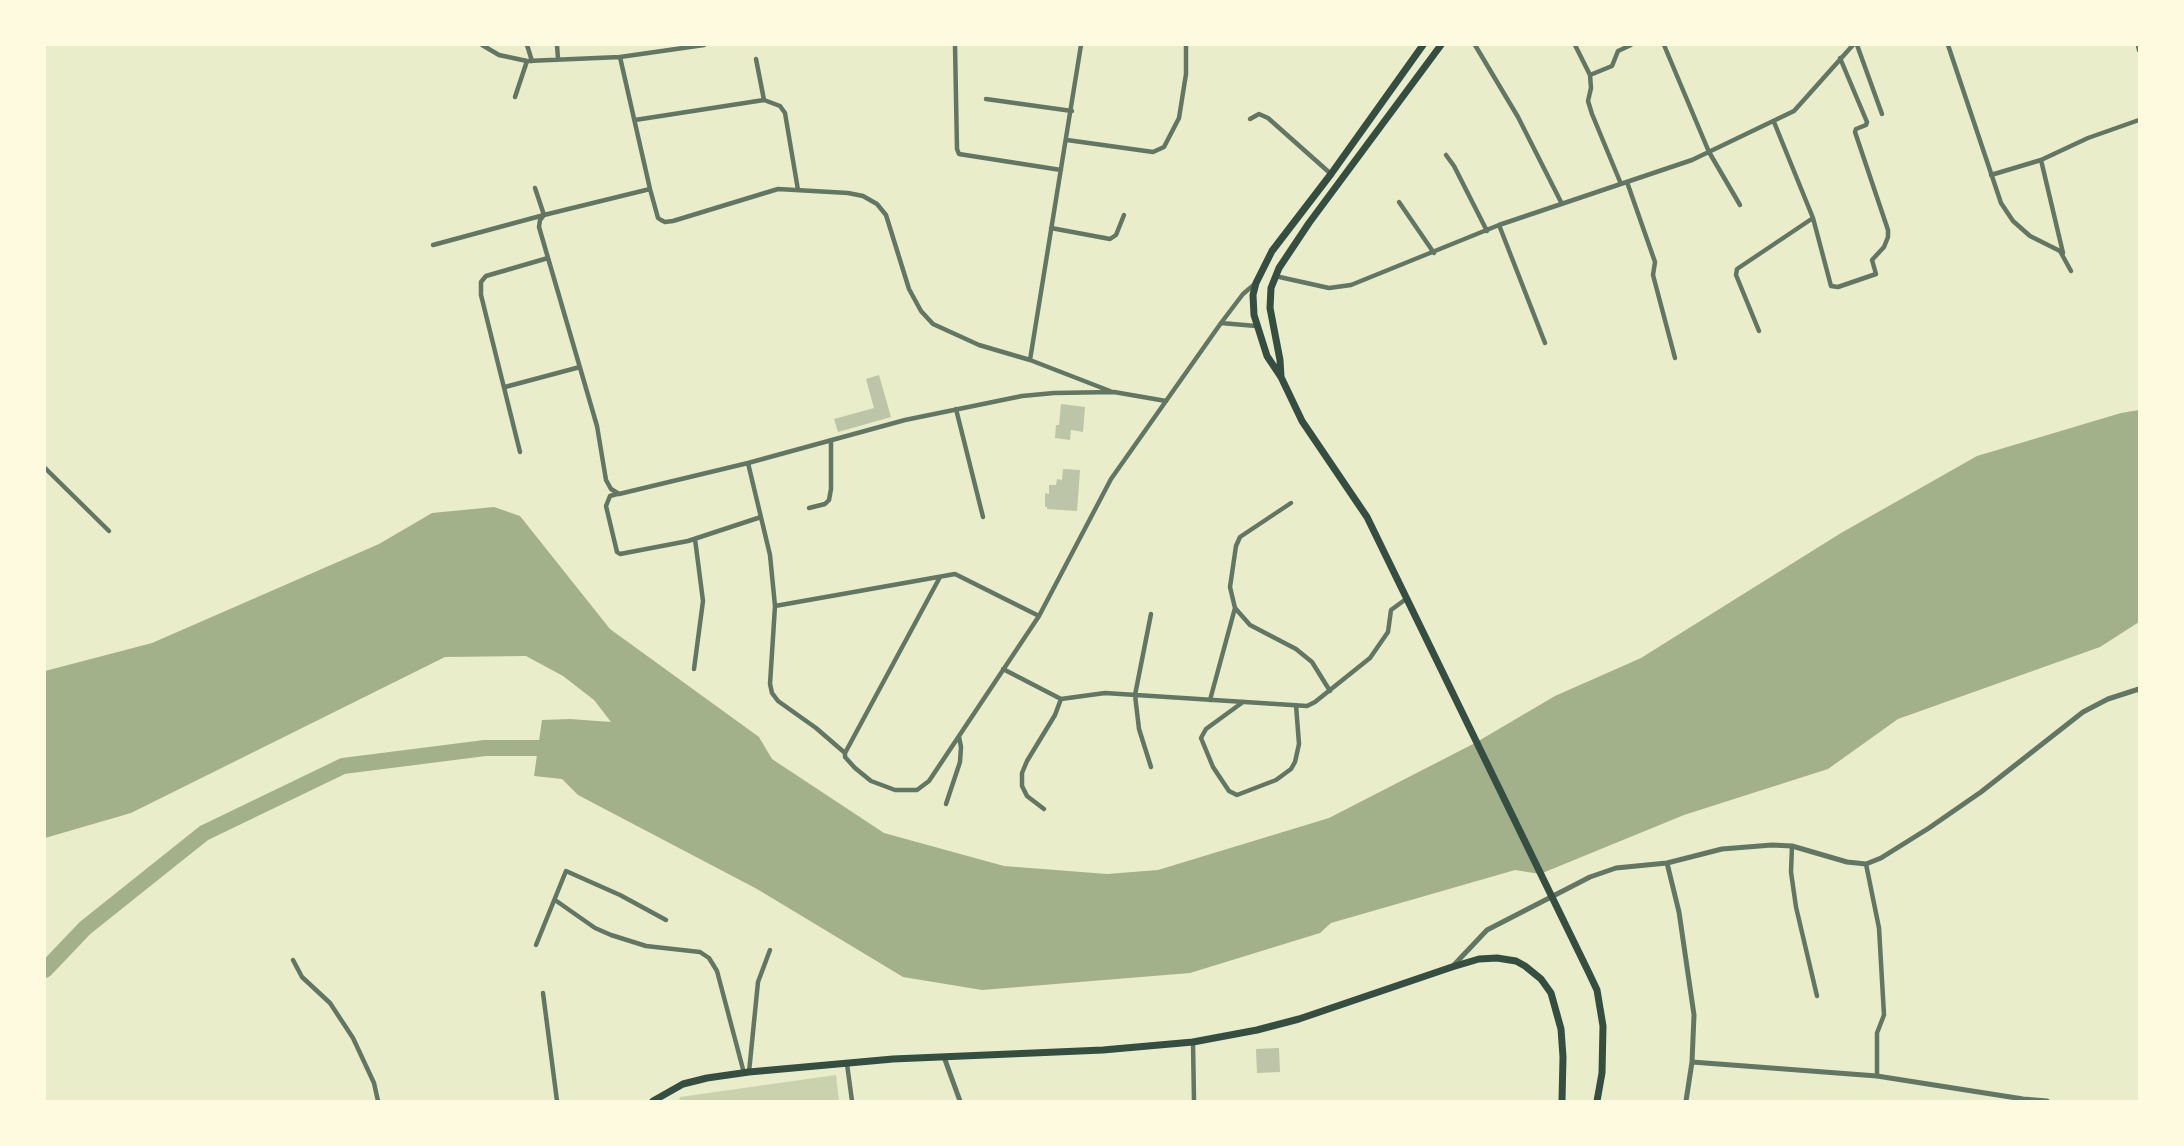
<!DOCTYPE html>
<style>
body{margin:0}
#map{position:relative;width:2184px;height:1146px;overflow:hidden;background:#e9edc9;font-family:Spectral,serif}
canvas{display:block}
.frame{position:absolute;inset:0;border:46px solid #fefae0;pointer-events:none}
</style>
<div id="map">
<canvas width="2184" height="1146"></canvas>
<div class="frame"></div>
</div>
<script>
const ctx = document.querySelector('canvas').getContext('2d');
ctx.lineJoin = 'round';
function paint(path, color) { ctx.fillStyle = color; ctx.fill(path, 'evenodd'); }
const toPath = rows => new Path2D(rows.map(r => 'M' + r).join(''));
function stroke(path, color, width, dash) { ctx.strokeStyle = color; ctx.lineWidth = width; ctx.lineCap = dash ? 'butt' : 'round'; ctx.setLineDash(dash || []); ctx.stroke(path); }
const green = toPath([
 [836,1075,839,1101,679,1101,680,1097]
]);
const water = toPath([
 [2139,410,2139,622,2100,647,1898,719,1828,769,1684,815,1540,874,1515,870,1331,923,1320,933,1190,973,982,990,903,977,757,889,578,795,562,779,534,776,542,720,570,719,611,722,594,700,563,676,526,656,445,657,131,813,45,838,45,671,152,643,379,544,432,513,494,507,520,516,610,629,759,737,772,759,884,833,1004,866,1107,874,1158,870,1329,818,1475,743,1555,696,1641,658,1841,533,1977,456,2121,413]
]);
const river = toPath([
 [45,970,85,928,204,833,343,766,485,748,559,748]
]);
const building = toPath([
 [879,375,891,417,838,432,834,419,874,408,866,379],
 [1061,404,1085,407,1083,432,1071,430,1070,440,1055,438,1056,425,1059,425],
 [1063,469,1080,470,1077,511,1047,509,1047,507,1045,507,1045,493,1049,494,1049,485,1056,485,1057,479,1062,480],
 [1279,1048,1280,1072,1257,1073,1256,1049]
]);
const minor = toPath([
 [482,45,499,55,527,61,620,57,704,45],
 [527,45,532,61],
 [557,45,558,59],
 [955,45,957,149,959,154,1061,170],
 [1475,45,1518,117,1562,204],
 [1575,45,1590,75,1591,88,1588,101,1592,114,1621,184],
 [1664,45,1709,152,1740,205],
 [1857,45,1882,114],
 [1948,45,2001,203,2013,221,2030,236,2060,251,2071,271],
 [2138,45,2139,50],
 [620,57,650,189,658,218,661,220,665,222,673,221,778,189,848,193,863,196,877,204,886,215,909,289,921,311,933,324,979,345,1030,360,1110,391],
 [756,59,764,100,780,106,785,113,798,190],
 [1590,75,1612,66,1618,51,1631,45],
 [515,97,527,61],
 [986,99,1072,111],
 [1250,119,1259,114,1268,118,1331,174],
 [635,120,764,100],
 [1774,122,1813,218,1831,286,1838,287,1876,274,1872,260,1884,247,1888,237,1888,230,1855,132,1856,129,1866,125,1867,122,1840,58],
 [1067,140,1153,152,1164,147,1179,118,1186,74,1186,45],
 [1446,155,1454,166,1487,231],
 [2041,160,2063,253],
 [1991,175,2041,160,2088,138,2139,120],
 [1627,182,1655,262,1653,275,1675,358],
 [535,188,544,215],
 [1399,202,1434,253],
 [544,215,540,220,539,227,597,426,606,480,611,489,619,494,748,463,905,420,1022,396,1054,393,1114,392,1166,401],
 [1499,225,1545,343],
 [1051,228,1110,239,1116,235,1124,215],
 [433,245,544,215,650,189],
 [1275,276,1329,288,1351,285,1499,225,1692,160,1794,111,1853,45],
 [1221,323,1256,326],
 [1759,331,1736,275,1737,269,1813,218],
 [1030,360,1081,45],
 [505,387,580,367],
 [956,409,983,517],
 [520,452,481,295,481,282,486,276,548,258],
 [748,463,770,555,775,606,770,684,772,693,778,701,816,728,845,753,845,757,855,768,871,781,895,790,917,790,929,781,1039,616,1111,479,1221,323,1243,294,1256,283],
 [45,468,109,531],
 [617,494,610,496,606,506,617,552,620,554,688,541,761,517],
 [1291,503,1240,537,1236,546,1230,587,1235,608,1250,625,1296,649,1312,662,1330,691],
 [809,508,825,504,829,500,831,489,831,441],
 [775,606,955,574,1039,616],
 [694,669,703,601,695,539],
 [1003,669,1061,699,1105,693,1307,706,1315,702,1370,658,1388,632,1391,610,1406,599],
 [1210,700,1235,608],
 [1243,702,1206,729,1201,738,1213,767,1229,791,1237,795,1276,780,1291,769,1295,762,1299,744,1296,705],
 [845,753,940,577],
 [1151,767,1139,729,1135,695,1151,614],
 [946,804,960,762,961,747,959,737],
 [1044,809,1027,796,1022,786,1022,773,1027,761,1055,715,1061,699],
 [1792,846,1791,872,1796,907,1817,996],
 [1866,864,1879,928,1884,1015,1877,1033,1877,1076],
 [555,900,595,928,611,935,646,946,700,952,709,958,717,971,744,1073],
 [536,945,566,871,620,895,666,920],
 [293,960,302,977,330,1003,353,1038,374,1083,378,1101],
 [543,993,557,1101],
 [1193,1042,1194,1101],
 [847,1064,852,1101],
 [749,1072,758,982,770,950]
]);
const tertiary = toPath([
 [1667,863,1679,912,1694,1015,1692,1062,1686,1101],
 [1452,967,1487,930,1590,877,1616,868,1667,863,1722,849,1772,845,1792,846,1847,862,1866,864,1881,858,1929,828,1981,792,2083,712,2108,699,2139,689],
 [944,1057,960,1101],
 [1692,1062,1877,1076,2023,1099,2047,1101]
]);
const trunk = toPath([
 [1423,45,1331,174,1272,251,1256,283,1253,295,1254,315,1267,356,1281,377,1302,421,1367,517,1589,973,1597,990,1603,1026,1602,1073,1597,1101],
 [1281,377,1280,360,1270,308,1271,288,1279,268,1309,223,1441,45],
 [653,1101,683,1084,707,1078,749,1072,893,1059,1103,1050,1193,1042,1257,1030,1299,1019,1452,967,1479,959,1497,958,1516,961,1525,966,1541,979,1551,993,1561,1029,1563,1057,1562,1101]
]);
paint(green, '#cad2ad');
paint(water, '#a3b18a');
stroke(river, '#a3b18a', 16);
paint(building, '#bcc5a7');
stroke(minor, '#617663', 4.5);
stroke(tertiary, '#617663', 5);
stroke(trunk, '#344e41', 7);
</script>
